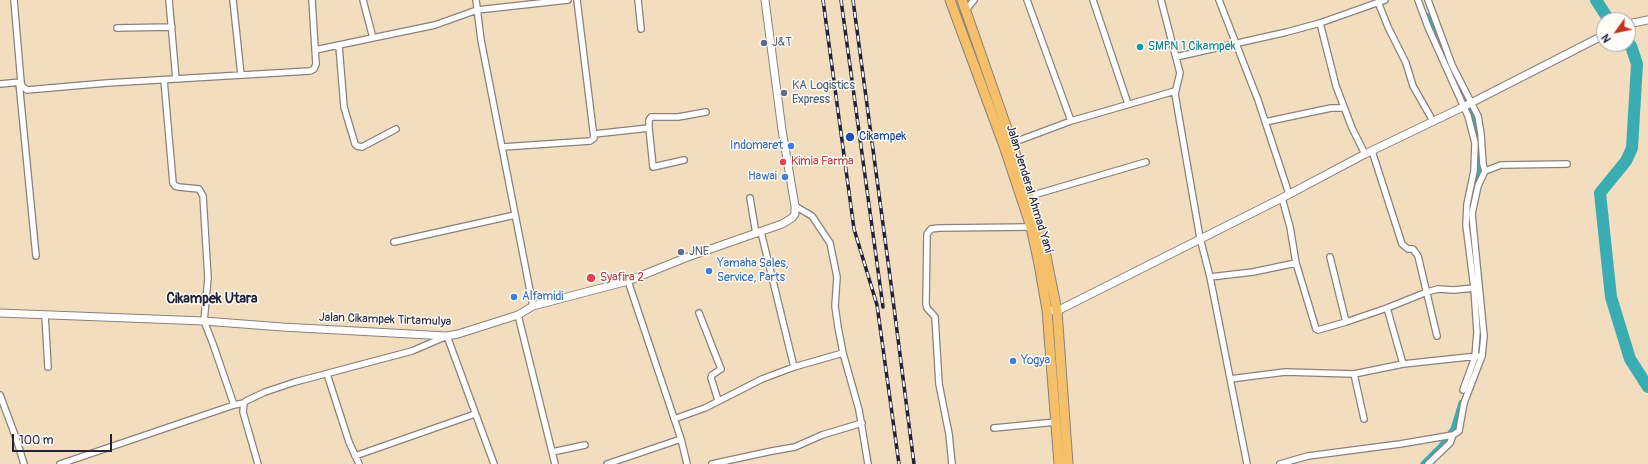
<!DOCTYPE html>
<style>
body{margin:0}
#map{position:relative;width:1648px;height:464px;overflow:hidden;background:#f2ddbf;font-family:Pangolin,sans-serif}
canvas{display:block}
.north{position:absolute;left:1596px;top:12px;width:40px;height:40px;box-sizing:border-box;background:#fdfcf7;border:1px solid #a5a5ac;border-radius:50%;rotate:237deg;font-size:11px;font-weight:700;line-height:16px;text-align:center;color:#22223b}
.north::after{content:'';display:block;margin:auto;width:14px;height:18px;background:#c8321e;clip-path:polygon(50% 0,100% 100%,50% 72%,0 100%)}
.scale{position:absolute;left:12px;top:434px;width:100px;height:18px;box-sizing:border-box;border:2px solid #22223b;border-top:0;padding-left:5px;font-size:12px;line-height:14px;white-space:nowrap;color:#22223b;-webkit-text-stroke:3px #fdfcf7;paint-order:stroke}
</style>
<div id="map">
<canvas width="1648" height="464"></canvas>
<div class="north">N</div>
<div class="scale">100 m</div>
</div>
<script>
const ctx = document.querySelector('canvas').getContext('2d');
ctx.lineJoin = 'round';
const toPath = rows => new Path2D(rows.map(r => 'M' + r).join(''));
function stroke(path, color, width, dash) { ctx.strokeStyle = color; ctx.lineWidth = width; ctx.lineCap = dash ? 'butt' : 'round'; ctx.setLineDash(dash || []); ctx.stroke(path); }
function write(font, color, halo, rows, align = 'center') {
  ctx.font = font + ' Pangolin,sans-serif'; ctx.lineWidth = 3; ctx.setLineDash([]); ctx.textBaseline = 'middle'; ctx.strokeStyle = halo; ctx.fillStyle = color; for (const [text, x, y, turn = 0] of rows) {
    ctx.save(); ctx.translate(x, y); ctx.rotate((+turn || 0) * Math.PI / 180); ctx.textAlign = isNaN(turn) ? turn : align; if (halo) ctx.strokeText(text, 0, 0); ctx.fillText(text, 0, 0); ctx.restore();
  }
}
const canal = toPath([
 [1427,17,1437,40],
 [1444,57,1467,103,1477,132,1479,145,1480,169,1469,213,1471,244],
 [1473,258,1477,285],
 [1474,371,1477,360,1480,340,1480,314],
 [1424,464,1441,447,1454,429,1462,403]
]);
const river = toPath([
 [1596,0,1609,20],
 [1628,42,1631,46,1637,64,1632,148,1626,161,1600,193,1611,297,1630,359,1648,387]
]);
const minor = toPath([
 [14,0,21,82,22,86,27,90,107,83,310,71,314,69,316,64,312,0],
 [169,0,176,79],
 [233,0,241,75],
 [363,0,373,38],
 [476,0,481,40,533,306],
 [638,0,641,29],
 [1027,0,1071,121],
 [1093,0,1128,104],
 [1161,0,1180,73,1175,94,1200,238,1210,277,1247,464],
 [1219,0,1258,100,1289,194],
 [1418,0,1428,27,1468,116,1475,143,1474,171,1467,204,1466,225,1474,288,1477,332,1475,357,1463,390],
 [1428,0,1452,65,1478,116,1481,134,1483,164,1485,171,1501,165,1567,164],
 [1378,2,1388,27,1406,63,1413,86,1433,121],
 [966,10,974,0],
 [1320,23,1336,86,1352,128,1365,154],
 [117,28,172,27],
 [339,46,344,107,355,144,357,146,362,147,396,129],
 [315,50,435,25,477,10,568,0],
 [1176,57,1287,32,1320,23,1385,0],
 [164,80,173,183,175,186,179,187,199,189,203,196,208,278,204,321,213,344,234,405],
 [19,82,36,256],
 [0,84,21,82],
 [1265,122,1331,108,1344,108],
 [649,128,649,120,651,117,678,117,706,112],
 [594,134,649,128,653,167,684,160],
 [1012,143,1071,121,1175,91],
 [503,147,590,141,594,138,577,0],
 [1372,151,1402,244,1408,249,1413,249,1418,256,1437,336],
 [1030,196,1146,162],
 [750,198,756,234],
 [1282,198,1290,227,1296,263,1316,329,1318,330,1346,322,1387,308,1427,292,1438,289,1454,290,1474,288],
 [795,206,812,216,830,243,837,277,835,306,838,327,843,353,859,410,868,464],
 [761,232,794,367],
 [394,242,515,215],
 [1330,257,1346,322],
 [1210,277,1253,272,1296,263],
 [628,281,681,439,687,464],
 [1387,308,1403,364],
 [699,313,721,369,712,375,711,378,718,400],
 [45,315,48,367],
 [518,315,555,464],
 [327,374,349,442,359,464],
 [1354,374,1364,419],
 [1230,379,1285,372,1354,374,1403,364,1478,356],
 [0,395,16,438,24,464],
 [674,419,705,408,762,379,794,367,843,353],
 [994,428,1056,422],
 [552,452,585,445],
 [355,456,475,414],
 [60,464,234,405,244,403],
 [258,464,243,412,244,403,246,401,265,392,295,382,412,351,447,336,494,464],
 [607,464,681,439],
 [712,464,772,451,795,447,822,435,862,423],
 [952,464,949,434,939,384,935,317,927,308,926,304,927,234,931,229,939,228,1031,227],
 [1280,464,1308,456,1400,444,1453,435,1459,431,1464,403,1482,356,1484,336,1472,214,1478,186,1485,171],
 [1428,464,1450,443,1453,435]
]);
const tertiary = toPath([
 [1628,24,1648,20],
 [1047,310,1057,311,1282,198,1365,154,1463,107,1604,35],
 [0,313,204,321,282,327,447,336,458,334,518,315,533,306,628,281,685,258,782,224,792,218,795,214,795,206,782,130,765,0]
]);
const trunk = toPath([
 [950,0,1004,146,1031,227,1039,264,1047,310,1059,464],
 [962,0,1012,143,1043,241,1057,311,1068,464]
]);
const rail = toPath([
 [823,0,854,229,877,305,899,464],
 [841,0,883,307],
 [853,0,891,284,914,464]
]);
const markers = [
 [764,43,4,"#5c6f8a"],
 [1140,47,4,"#0f9aa8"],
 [784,93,4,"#5c6f8a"],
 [850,137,5,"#1a4fb4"],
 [791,146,4,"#3f7fe0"],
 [783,162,4,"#e0444e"],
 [785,177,4,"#3f7fe0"],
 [681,252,4,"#5c6f8a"],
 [709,271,4,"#3f7fe0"],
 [591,278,5,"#e0444e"],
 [514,297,4,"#3f7fe0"],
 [1013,361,4,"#3f7fe0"]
];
const serviceNames = [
 ["J&T",772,43],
 ["KA Logistics",792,86],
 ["Express",792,100],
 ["JNE",689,252]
];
const cultureNames = [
 ["SMPN 1 Cikampek",1148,47]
];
const transitNames = [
 ["Cikampek",859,137]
];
const shopNames = [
 ["Indomaret",783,146,"right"],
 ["Hawai",777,177,"right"],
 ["Yamaha Sales,",717,264],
 ["Service, Parts",717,278],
 ["Alfamidi",522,297],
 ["Yogya",1021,361]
];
const healthNames = [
 ["Kimia Farma",791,162],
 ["Syafira 2",600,278]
];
const streetNames = [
 ["Jalan Jenderal Ahmad Yani",1029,189,73],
 ["Jalan Cikampek Tirtamulya",385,320,2]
];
const quarterNames = [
 ["Cikampek Utara",212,299]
];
stroke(canal, '#3aacb3', 7);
stroke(river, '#3aacb3', 12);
stroke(minor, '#8a807d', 8);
stroke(tertiary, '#8a807d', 9);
stroke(trunk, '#8a807d', 11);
stroke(minor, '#fff', 5.5);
stroke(tertiary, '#fff', 7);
stroke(trunk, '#f6c06b', 9);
stroke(rail, '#22223b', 3.5);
stroke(rail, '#fdfcf7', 2, [6]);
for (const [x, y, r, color] of markers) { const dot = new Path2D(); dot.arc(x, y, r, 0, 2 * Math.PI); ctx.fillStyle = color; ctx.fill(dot); stroke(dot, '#fdfcf7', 1.5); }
write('12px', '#4e5e75', '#fdfcf7', serviceNames, 'left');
write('12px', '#0d838f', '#fdfcf7', cultureNames, 'left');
write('12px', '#164399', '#fdfcf7', transitNames, 'left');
write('12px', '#366cbe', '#fdfcf7', shopNames, 'left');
write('12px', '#be3a42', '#fdfcf7', healthNames, 'left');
write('12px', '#22223b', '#fdfcf7', streetNames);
write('bold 14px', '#22223b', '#fdfcf7', quarterNames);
</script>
